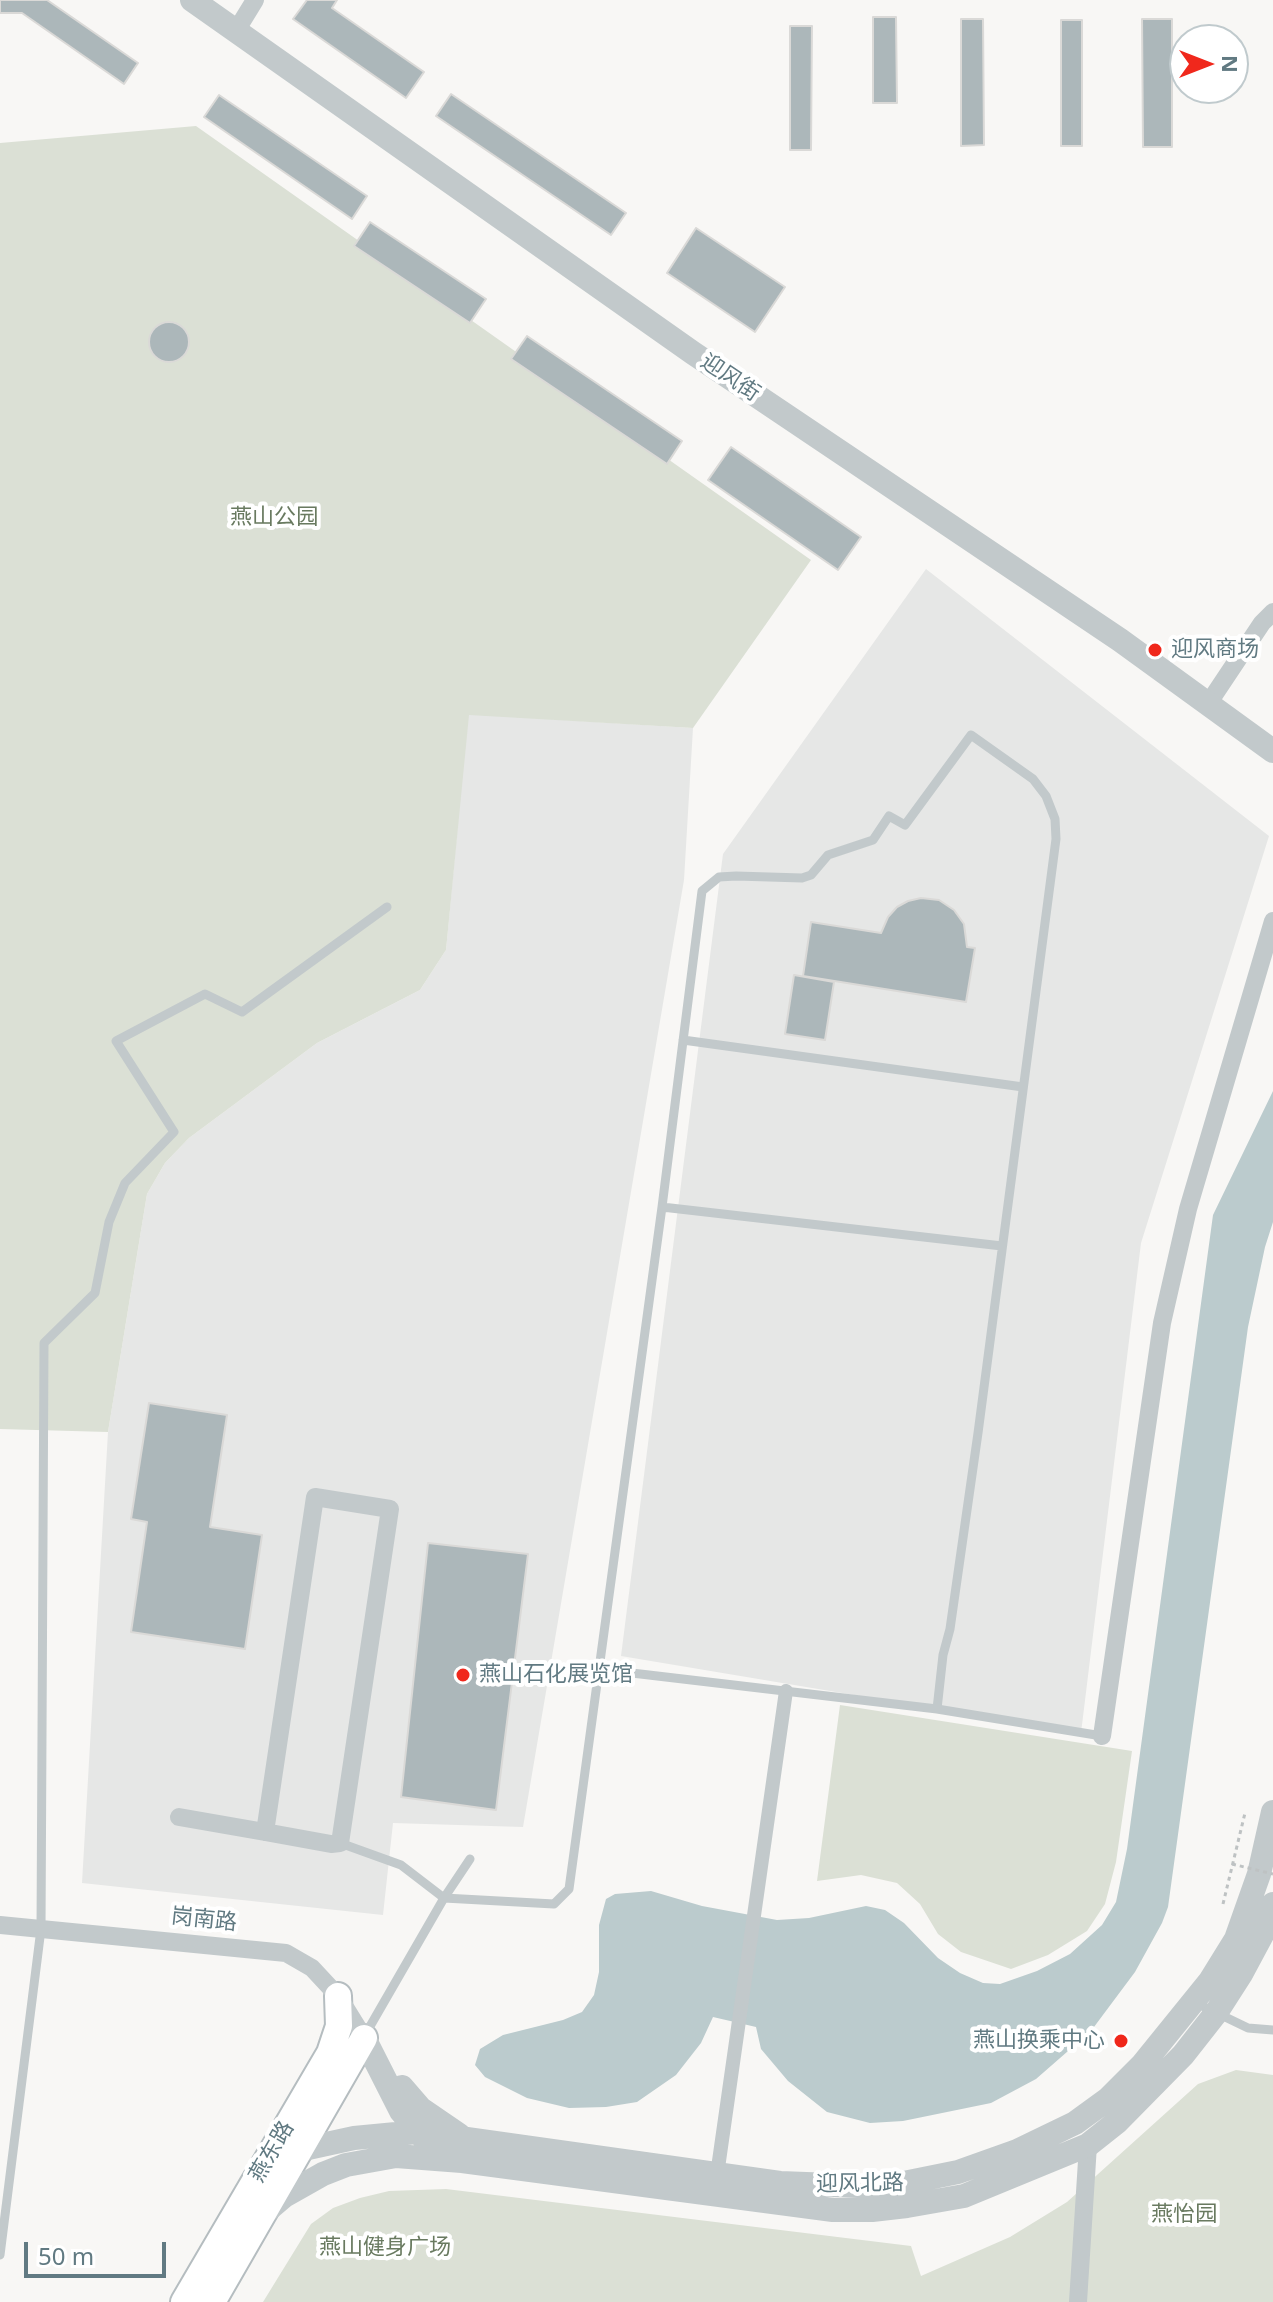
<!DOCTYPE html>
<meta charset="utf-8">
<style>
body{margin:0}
#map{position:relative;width:1273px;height:2302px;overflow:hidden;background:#f8f7f5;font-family:"Noto Sans",sans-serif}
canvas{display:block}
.north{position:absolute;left:1169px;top:24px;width:80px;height:80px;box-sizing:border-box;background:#fff;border:2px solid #c0cacd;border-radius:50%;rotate:90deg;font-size:22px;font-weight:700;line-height:32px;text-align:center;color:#617a82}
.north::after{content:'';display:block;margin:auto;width:28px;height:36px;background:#f0281c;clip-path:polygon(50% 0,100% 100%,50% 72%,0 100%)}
.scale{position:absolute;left:24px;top:2242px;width:142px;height:36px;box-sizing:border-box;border:4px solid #617a82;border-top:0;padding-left:10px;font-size:24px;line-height:28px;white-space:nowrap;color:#617a82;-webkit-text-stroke:6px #fff;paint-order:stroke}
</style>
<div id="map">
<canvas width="1273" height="2302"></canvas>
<div class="north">N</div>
<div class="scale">50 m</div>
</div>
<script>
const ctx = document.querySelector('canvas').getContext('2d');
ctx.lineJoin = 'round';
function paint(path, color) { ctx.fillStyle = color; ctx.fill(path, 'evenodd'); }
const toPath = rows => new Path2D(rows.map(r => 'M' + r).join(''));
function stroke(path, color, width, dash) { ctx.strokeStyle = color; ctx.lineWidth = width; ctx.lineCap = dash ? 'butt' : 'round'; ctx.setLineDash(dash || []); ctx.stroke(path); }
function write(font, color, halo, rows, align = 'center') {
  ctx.font = font + ' "Noto Sans","Noto Sans SC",sans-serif'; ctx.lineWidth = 8; ctx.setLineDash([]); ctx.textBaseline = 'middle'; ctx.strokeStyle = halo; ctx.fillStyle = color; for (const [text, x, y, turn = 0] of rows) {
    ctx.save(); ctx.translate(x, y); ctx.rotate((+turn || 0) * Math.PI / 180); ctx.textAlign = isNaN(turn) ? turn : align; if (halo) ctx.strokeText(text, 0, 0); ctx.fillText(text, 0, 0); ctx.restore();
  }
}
const built = toPath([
 [926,569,1269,836,1141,1243,1081,1733,621,1656,723,854],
 [468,714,693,728,684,880,523,1827,393,1823,383,1915,82,1883,108,1432,147,1194,165,1163,189,1138,317,1043,420,990,446,950]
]);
const green = toPath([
 [196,126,811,560,693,728,469,715,446,950,420,990,317,1043,189,1138,165,1163,147,1194,108,1432,0,1429,0,143],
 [840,1705,1132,1751,1116,1862,1105,1904,1087,1931,1048,1955,1011,1969,961,1952,938,1934,920,1904,897,1883,861,1875,817,1881],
 [1236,2070,1273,2075,1273,2302,263,2302,311,2224,333,2208,360,2198,389,2191,446,2189,911,2246,921,2276,1010,2237,1067,2202,1198,2084]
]);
const water = toPath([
 [1273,1091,1273,1222,1265,1247,1248,1327,1168,1907,1162,1923,1135,1972,1091,2031,1036,2079,991,2103,903,2121,870,2123,827,2112,788,2081,761,2049,756,2027,713,2017,701,2043,676,2075,637,2102,606,2107,569,2108,527,2098,485,2077,475,2065,480,2049,503,2035,563,2020,582,2012,594,1995,599,1972,599,1925,606,1899,615,1894,651,1891,702,1906,777,1920,809,1918,866,1906,885,1910,904,1923,938,1958,960,1973,983,1983,1000,1984,1037,1971,1070,1954,1102,1925,1116,1902,1127,1849,1213,1215]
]);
const building = toPath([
 [0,0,47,0,138,63,124,84,22,13,0,13,0,0],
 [307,0,337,0,332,8,424,72,406,98,293,19,307,0],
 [873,17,896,17,897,103,873,103,873,17],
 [961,19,983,19,984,145,961,146,961,19],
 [1142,19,1172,19,1172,147,1143,147,1142,19],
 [1061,20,1082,20,1082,146,1061,146,1061,20],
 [790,26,812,26,811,150,790,150,790,26],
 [451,94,626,213,611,235,436,116,451,94],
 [219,95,367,196,352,219,204,117,219,95],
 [370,222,486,299,470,323,354,246,370,222],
 [696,228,785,287,755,332,667,273,696,228],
 '149 342a20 20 0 1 1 40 0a20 20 0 1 1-40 0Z',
 [527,336,682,441,667,464,511,359,527,336],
 [731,447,861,537,838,570,708,480,731,447],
 [921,898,939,900,954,910,964,924,967,947,975,948,966,1002,803,976,811,922,881,933,888,917,897,907,908,901,921,898],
 [794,975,834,982,825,1040,785,1034,794,975],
 [149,1403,227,1415,210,1527,262,1535,245,1649,131,1632,147,1522,131,1519,149,1403],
 [428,1543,528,1554,496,1810,401,1797,428,1543]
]);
const path = toPath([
 [1223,1904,1245,1813]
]);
const service = toPath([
 [683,1040,1023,1087],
 [662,1207,1002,1246],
 [598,1669,937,1709,1102,1736],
 [340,1843,401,1865,444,1898,554,1904,569,1889,662,1207,702,891,719,877,736,876,802,878,811,875,828,855,873,840,889,816,905,825,971,735,1033,779,1046,796,1055,819,1056,839,978,1433,950,1629,943,1655,937,1709],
 [1194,2002,1248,2028,1273,2030],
 [365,2035,444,1898,470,1859],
 [0,2255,41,1929,44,1343,95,1293,109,1222,125,1183,174,1132,116,1041,205,994,242,1012,387,907]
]);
const pedestrian = toPath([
 [717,2175,786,1691]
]);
const minor = toPath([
 [236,31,255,0],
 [1208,704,1262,623,1273,612],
 [1102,1736,1162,1323,1188,1209,1273,921],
 [179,1817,265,1832,331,1844,340,1843,390,1509,315,1497,265,1832],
 [0,1925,286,1953,312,1968,338,1996,364,2038],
 [1078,2302,1088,2145]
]);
const tertiary = toPath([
 [192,0,693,353,1120,640,1273,751],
 [364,2038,401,2111,426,2141],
 [402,2087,421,2109,459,2135],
 [286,2156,299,2150,354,2138,417,2132,780,2183,884,2187,958,2172,1017,2151,1075,2123,1108,2099,1142,2065,1210,1981,1236,1939,1259,1874,1273,1812],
 [264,2213,284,2196,323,2174,346,2165,396,2156,462,2161,833,2210,872,2210,907,2206,964,2196,1088,2145,1117,2122,1183,2055,1216,2013,1241,1974,1263,1933,1273,1904]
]);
const secondary = toPath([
 [184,2302,330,2053,339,2026,338,1996],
 [212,2302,364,2038]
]);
const pathBridge = toPath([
 [1232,1864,1273,1874]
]);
const markers = [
 [1155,650,8,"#f0281c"],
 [463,1675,8,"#f0281c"],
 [1121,2041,8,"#f0281c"]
];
const streetNames = [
 ["迎风街",730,378,34],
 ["岗南路",204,1920,6],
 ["燕东路",272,2152,-60],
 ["迎风北路",860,2184,-1]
];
const parkNames = [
 ["燕山公园",274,518],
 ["燕怡园",1184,2215],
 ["燕山健身广场",385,2248]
];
const poiNames = [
 ["迎风商场",1171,650],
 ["燕山石化展览馆",479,1675],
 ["燕山换乘中心",1105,2041,"right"]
];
paint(built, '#e6e7e6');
paint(green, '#dbe0d5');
paint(water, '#bbcbcd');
paint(building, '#acb7ba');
stroke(building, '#dad9d7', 2);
stroke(secondary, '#b5bdc0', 30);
stroke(path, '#bec2c3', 3, [4, 4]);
stroke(service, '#c2c9cb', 9);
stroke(pedestrian, '#c2c9cb', 14);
stroke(minor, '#c2c9cb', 18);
stroke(tertiary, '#c2c9cb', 24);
stroke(secondary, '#fff', 26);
stroke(pathBridge, '#bec2c3', 3, [4, 4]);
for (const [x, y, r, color] of markers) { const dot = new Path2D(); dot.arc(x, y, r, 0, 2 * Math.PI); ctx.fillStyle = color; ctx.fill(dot); stroke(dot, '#fff', 3); }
write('22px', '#617a82', '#fff', streetNames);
write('22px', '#697a60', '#fff', parkNames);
write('22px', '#617a82', '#fff', poiNames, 'left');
</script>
